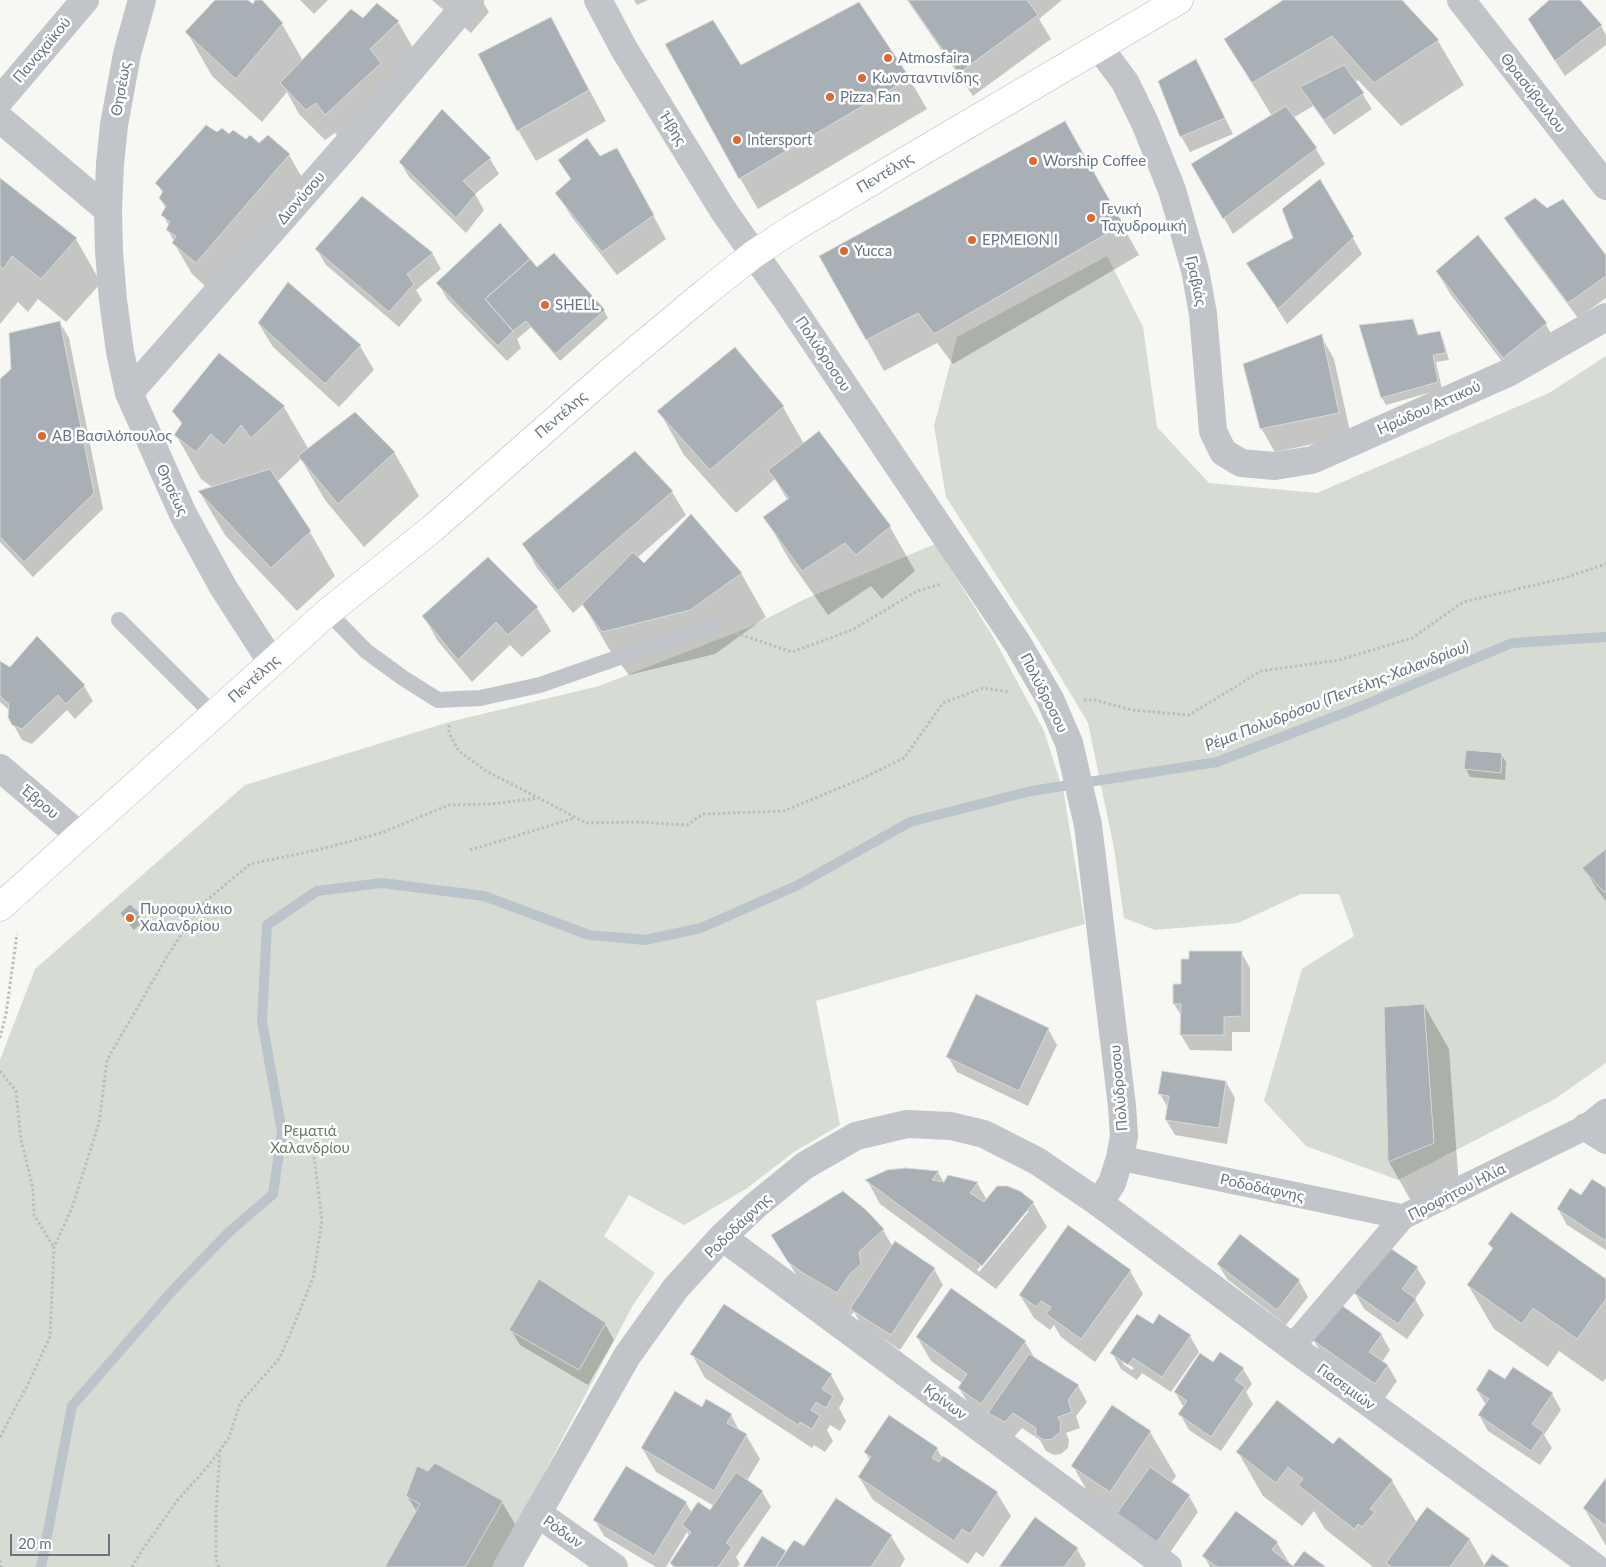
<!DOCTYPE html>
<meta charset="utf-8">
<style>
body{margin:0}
#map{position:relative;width:1606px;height:1567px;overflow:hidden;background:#f7f7f4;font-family:Lato,sans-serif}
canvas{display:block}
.scale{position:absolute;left:10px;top:1534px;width:100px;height:22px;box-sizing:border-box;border:2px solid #687584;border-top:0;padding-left:6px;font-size:15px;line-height:18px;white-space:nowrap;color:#687584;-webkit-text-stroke:4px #fff;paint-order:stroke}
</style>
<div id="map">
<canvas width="1606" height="1567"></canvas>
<div class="scale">20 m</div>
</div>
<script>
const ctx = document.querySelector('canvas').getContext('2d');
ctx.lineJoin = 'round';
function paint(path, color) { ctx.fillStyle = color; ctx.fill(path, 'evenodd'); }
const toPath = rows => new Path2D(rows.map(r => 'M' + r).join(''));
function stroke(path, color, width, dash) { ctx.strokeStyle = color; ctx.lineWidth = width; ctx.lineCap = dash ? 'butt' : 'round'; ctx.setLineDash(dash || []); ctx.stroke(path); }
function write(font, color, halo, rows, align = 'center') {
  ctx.font = font + ' Lato,sans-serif'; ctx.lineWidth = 5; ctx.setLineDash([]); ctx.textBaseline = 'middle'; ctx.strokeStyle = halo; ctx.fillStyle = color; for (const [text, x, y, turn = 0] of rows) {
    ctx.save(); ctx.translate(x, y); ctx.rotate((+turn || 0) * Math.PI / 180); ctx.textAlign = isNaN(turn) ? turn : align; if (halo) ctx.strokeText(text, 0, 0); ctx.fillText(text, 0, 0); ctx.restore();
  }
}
const green = toPath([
 [1107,256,1143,327,1157,427,1209,483,1317,493,1549,393,1606,356,1606,1063,1555,1099,1398,1180,1306,1146,1264,1101,1302,969,1354,936,1339,894,1301,894,1238,923,1155,930,1124,918,1114,848,1088,723,1045,651,946,497,934,426,957,337],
 [935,544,992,635,1044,731,1064,794,1085,924,816,1001,840,1125,794,1152,746,1189,684,1225,629,1195,604,1236,655,1273,633,1305,533,1494,492,1567,0,1567,0,1060,35,969,245,785,449,722,599,686,750,627,805,599]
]);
const shadow = toPath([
 [217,0,245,0,253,5,257,0,261,0,282,24,303,61,364,19,377,5,398,22,416,53,344,145,335,133,325,140,299,114,287,92,262,122,212,76,187,32],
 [300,0,328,0,314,14],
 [432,0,484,0,482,1,489,12,471,33],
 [634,0,648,0,637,5],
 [907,0,1062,0,1039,19,1051,39,973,96],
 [1285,0,1401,0,1438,41,1464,85,1401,126,1358,80,1355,82,1372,109,1334,135,1313,106,1293,118,1316,149,1325,164,1233,234,1193,164,1272,116,1225,39],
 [1551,0,1578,0,1601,26,1606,35,1606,45,1565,76,1538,35],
 [568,50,606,121,536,161,518,130],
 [1196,61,1233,134,1190,152,1181,136],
 [740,66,909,78,927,109,758,209,740,178],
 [442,111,490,159,499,174,475,194,484,210,466,233,409,177,400,162],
 [218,134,246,140,289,155,307,186,214,294,192,274,174,243,174,241,168,230,169,226,163,215,166,209,160,198,163,194,157,183],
 [1082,153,1139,255,953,364,937,343,884,371,821,257],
 [599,157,630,173,666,239,617,275,571,216,557,193,571,180,560,160],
 [0,179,76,239,101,283,66,322,38,299,28,312,18,302,0,324],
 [1320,181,1362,254,1287,324,1248,264,1295,238],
 [1506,219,1606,257,1606,298,1578,318,1515,234],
 [317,250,432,253,441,269,416,290,422,300,399,327,326,265],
 [536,269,604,311,608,318,560,361,531,327,517,339,521,348,507,361,447,299,438,283],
 [1437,272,1545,323,1559,347,1517,381,1451,295],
 [288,284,360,346,374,370,339,407,273,347,259,324],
 [1412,320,1419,336,1439,332,1443,339,1449,360,1436,362,1442,389,1386,405,1382,398,1361,326],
 [60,323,69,338,103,509,33,577,0,542,0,381],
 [1321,336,1334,359,1351,436,1275,452,1261,428],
 [219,355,284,407,309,450,394,452,419,496,364,547,325,500,301,459,277,482,310,532,335,576,297,611,225,535,199,491,212,487,201,479,176,435,182,425,174,411],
 [783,407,804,444,819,433,890,527,915,571,882,599,871,586,828,615,790,561,765,517,788,501,775,479,736,513,684,455,659,411],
 [634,453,672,492,686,515,637,558,644,565,741,573,766,617,715,654,629,675,609,649,583,604,573,613,537,568,524,544],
 [488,559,537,608,551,631,522,657,510,645,472,682,437,640,424,616],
 [0,663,10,669,84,686,93,701,75,719,67,710,32,744,22,740,13,724,10,711,0,702],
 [1501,754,1506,762,1505,780,1470,777,1466,769],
 [1606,851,1606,901,1598,891,1584,868],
 [130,905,139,914,143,922,134,930,121,914],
 [1241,952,1250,968,1250,1032,1232,1032,1232,1051,1190,1050,1181,1035,1182,1017,1174,1004,1182,986],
 [1424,1005,1449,1049,1459,1187,1414,1206,1389,1162,1385,1008],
 [1048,1029,1057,1045,1028,1106,957,1072,948,1057],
 [1226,1082,1235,1098,1227,1144,1175,1135,1166,1120,1168,1108,1160,1094],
 [905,1169,938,1172,944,1183,977,1183,987,1200,1019,1192,1033,1203,1047,1227,996,1289,880,1204,867,1180],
 [1026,1211,1029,1211,979,1272,977,1270],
 [1606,1189,1606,1250,1567,1225,1558,1209,1581,1197],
 [883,1230,893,1247,895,1243,934,1269,943,1285,900,1350,861,1324,854,1312,851,1315,803,1286,772,1235],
 [1240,1236,1299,1281,1308,1297,1286,1325,1227,1279,1218,1264],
 [1489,1244,1606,1280,1606,1378,1603,1382,1559,1351,1548,1367,1494,1329,1468,1285,1493,1250],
 [1417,1268,1426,1283,1415,1299,1424,1315,1407,1339,1364,1309,1355,1293],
 [1130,1271,1143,1294,1095,1362,1061,1337,1054,1325,1050,1330,1034,1318,1020,1295],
 [605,1324,614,1340,588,1385,520,1345,511,1330],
 [1153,1326,1190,1336,1199,1352,1171,1392,1142,1373,1137,1380,1121,1369,1112,1353],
 [1123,1361,1134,1368,1132,1370,1123,1364],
 [1381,1334,1390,1350,1382,1362,1388,1366,1397,1381,1385,1398,1322,1355,1313,1339],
 [917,1337,1025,1342,1036,1360,1078,1386,1087,1402,1076,1416,1080,1428,1066,1433,1069,1440,1068,1448,1061,1454,1054,1455,1046,1451,1040,1440,1022,1428,1014,1437,973,1411,959,1388,962,1383,931,1361],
 [692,1354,831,1375,844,1399,839,1408,846,1421,840,1431,830,1425,827,1430,833,1441,825,1452,814,1445,812,1448,705,1378],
 [1213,1363,1243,1369,1252,1384,1246,1392,1253,1404,1221,1451,1189,1430,1180,1414,1184,1408,1175,1392],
 [1505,1381,1552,1394,1561,1410,1544,1435,1552,1448,1540,1465,1488,1431,1479,1415,1486,1405,1477,1390],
 [702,1409,731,1415,740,1432,746,1435,760,1459,747,1481,762,1492,771,1507,736,1557,740,1564,737,1567,673,1567,671,1563,690,1537,687,1532,666,1567,656,1567,604,1536,595,1520,686,1503,692,1513,710,1511,714,1506,656,1472,642,1448],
 [1150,1432,1176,1476,1171,1483,1189,1496,1198,1512,1167,1557,1098,1510,1073,1466],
 [1333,1446,1392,1481,1417,1523,1427,1509,1470,1540,1485,1566,1508,1567,1373,1567,1325,1529,1314,1511,1302,1526,1263,1496,1238,1452],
 [937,1449,943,1459,997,1493,1011,1516,983,1557,976,1552,968,1564,873,1500,859,1477,870,1461,865,1452],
 [1606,1480,1606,1546,1584,1508],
 [407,1496,502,1502,528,1546,516,1567,387,1567,417,1512],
 [1236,1513,1277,1543,1290,1564,1293,1567,1210,1567,1204,1556],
 [891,1536,905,1559,900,1567,745,1567,785,1552,786,1554,804,1548],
 [1077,1549,1086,1565,1084,1567,1001,1567]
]);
const stream = toPath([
 [41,1567,72,1406,173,1290,228,1233,273,1194,282,1132,262,1021,267,925,317,891,382,883,484,896,589,935,645,940,701,928,796,886,910,822,1031,791,1217,762,1352,710,1512,643,1606,637]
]);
const building = toPath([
 [215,0,248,0,253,4,255,0,262,0,283,23,236,79,185,32,215,0],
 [908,0,1027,0,1038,15,959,73,908,0],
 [1283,0,1402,0,1439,40,1374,83,1332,36,1252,83,1224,39,1283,0],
 [1549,0,1580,0,1602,25,1555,61,1528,19,1549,0],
 [859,2,910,78,739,179,665,44,713,20,741,65,859,2],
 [377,3,399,21,370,49,381,63,325,115,316,103,306,110,280,83,351,9,363,18,377,3],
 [551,17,589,90,517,131,478,54,551,17],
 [1196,59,1225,118,1180,137,1158,81,1196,59],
 [1344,65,1364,93,1324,120,1300,87,1344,65],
 [1286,106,1317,148,1223,219,1191,164,1286,106],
 [442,109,491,158,463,181,476,194,456,218,399,162,442,109],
 [1065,121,1123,224,934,334,918,313,866,340,819,256,1065,121],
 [206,125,217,132,222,128,229,134,233,130,246,139,250,135,259,143,268,135,290,154,196,263,172,243,176,236,166,230,170,222,161,215,166,206,159,198,163,191,155,183,206,125],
 [587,138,600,156,617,148,654,215,602,252,555,193,571,179,558,160,587,138],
 [0,178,77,238,41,279,12,256,3,269,0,266,0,178],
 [1320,179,1354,237,1278,309,1246,263,1293,238,1282,209,1320,179],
 [362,196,433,253,407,274,414,284,389,312,315,249,362,196],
 [1535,198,1547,208,1563,199,1606,255,1606,276,1568,303,1504,218,1535,198],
 [500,223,530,259,485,299,513,331,498,346,436,283,500,223],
 [1478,235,1547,323,1503,358,1436,271,1478,235],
 [554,253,605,310,555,354,526,321,513,331,485,299,530,259,537,267,554,253],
 [288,282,361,345,325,384,258,323,288,282],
 [1413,319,1418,335,1440,331,1446,353,1433,355,1438,382,1381,398,1359,325,1413,319],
 [60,321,94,493,24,562,0,537,0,379,11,369,9,333,60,321],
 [1322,334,1339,413,1260,429,1243,364,1322,334],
 [735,347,784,406,710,470,657,411,735,347],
 [219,353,285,406,251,438,241,425,224,446,211,434,196,452,174,435,182,423,172,411,219,353],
 [355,412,395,452,338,504,298,456,355,412],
 [819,431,891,526,856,555,845,543,802,571,763,517,789,498,768,470,819,431],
 [635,451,673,491,558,591,522,544,635,451],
 [270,469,311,531,271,568,198,491,270,469],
 [691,514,742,573,690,610,602,632,582,604,633,552,644,563,691,514],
 [488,557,538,607,508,635,496,622,458,660,422,616,488,557],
 [37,636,85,685,66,704,58,695,22,729,12,725,8,717,9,704,0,696,0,661,10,667,37,636],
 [1466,750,1502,753,1501,773,1464,769,1466,750],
 [1606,849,1606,893,1601,889,1582,868,1606,849],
 [130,904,140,913,129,924,120,913,130,904],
 [1189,951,1242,951,1242,1016,1224,1017,1224,1035,1180,1035,1181,1004,1173,1004,1173,984,1181,984,1181,959,1189,959,1189,951],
 [976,994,1049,1028,1019,1091,946,1057,976,994],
 [1424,1004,1434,1143,1388,1162,1384,1007,1424,1004],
 [1162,1071,1226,1081,1219,1128,1165,1120,1169,1096,1158,1094,1162,1071],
 [905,1168,939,1171,932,1180,944,1182,948,1175,978,1182,970,1193,984,1202,997,1186,1007,1186,1020,1191,1034,1202,982,1266,865,1180,887,1170,905,1168],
 [1592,1179,1606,1188,1606,1241,1557,1209,1570,1188,1581,1195,1592,1179],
 [843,1191,866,1210,884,1229,859,1252,861,1264,850,1274,837,1293,803,1273,788,1262,771,1235,843,1191],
 [1511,1212,1606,1279,1606,1299,1577,1339,1533,1308,1522,1324,1467,1285,1493,1248,1488,1244,1511,1212],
 [1068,1225,1131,1270,1081,1339,1046,1314,1051,1307,1041,1301,1037,1307,1019,1295,1068,1225],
 [1240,1234,1300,1280,1277,1310,1217,1264,1240,1234],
 [895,1241,935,1268,891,1335,850,1309,895,1241],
 [1387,1246,1418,1267,1402,1289,1416,1299,1398,1324,1354,1293,1387,1246],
 [539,1279,606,1323,579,1370,509,1330,539,1279],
 [951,1288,1026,1341,981,1404,958,1388,967,1374,916,1337,951,1288],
 [1337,1302,1382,1334,1369,1352,1388,1365,1375,1384,1311,1339,1337,1302],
 [724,1304,832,1374,822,1389,833,1396,826,1408,816,1402,811,1410,820,1416,812,1429,800,1422,798,1425,690,1354,724,1304],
 [1137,1314,1153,1324,1159,1314,1191,1335,1162,1377,1133,1358,1128,1365,1110,1353,1137,1314],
 [1220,1352,1244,1368,1235,1380,1245,1387,1211,1437,1178,1414,1187,1401,1174,1392,1200,1353,1213,1362,1220,1352],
 [1029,1354,1079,1385,1068,1400,1072,1412,1058,1417,1061,1423,1060,1432,1052,1439,1044,1440,1036,1435,1036,1428,1013,1413,1005,1422,988,1413,1029,1354],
 [1513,1367,1553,1393,1532,1424,1544,1432,1531,1451,1478,1415,1489,1399,1476,1390,1489,1369,1505,1379,1513,1367],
 [675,1391,702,1407,706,1399,732,1414,727,1423,747,1434,714,1491,641,1448,675,1391],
 [1277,1400,1333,1444,1339,1437,1393,1480,1370,1509,1375,1512,1362,1527,1358,1524,1354,1529,1298,1485,1303,1479,1288,1467,1276,1483,1236,1452,1277,1400],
 [1112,1405,1151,1431,1110,1492,1071,1466,1112,1405],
 [889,1415,938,1448,932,1458,939,1462,943,1456,998,1492,970,1534,962,1529,954,1541,858,1477,871,1457,864,1452,889,1415],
 [435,1463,503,1501,465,1567,385,1567,420,1504,406,1496,417,1466,428,1471,435,1463],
 [626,1466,687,1502,654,1556,593,1520,626,1466],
 [1150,1467,1190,1495,1157,1542,1117,1513,1150,1467],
 [736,1472,763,1491,726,1543,732,1547,718,1567,675,1567,670,1563,691,1532,682,1525,698,1502,710,1510,736,1472],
 [1606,1478,1606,1526,1583,1508,1606,1478],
 [836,1498,892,1535,871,1567,776,1567,794,1540,804,1546,836,1498],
 [1427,1507,1470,1539,1450,1567,1392,1567,1386,1563,1427,1507],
 [1236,1511,1278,1542,1272,1550,1293,1566,1304,1551,1326,1567,1217,1567,1202,1556,1236,1511],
 [1035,1517,1078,1548,1064,1567,999,1567,1035,1517],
 [762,1536,786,1551,776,1567,743,1567,762,1536],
 [1492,1554,1510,1567,1483,1567,1492,1554]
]);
const path = toPath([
 [736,633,792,652,852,630,917,591,941,584],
 [1084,700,1095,700,1132,710,1189,715,1261,671,1339,660,1412,638,1463,602,1564,578,1606,564],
 [449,725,449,733,459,751,486,771,539,798],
 [470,850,575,818],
 [0,1038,6,1014,17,934],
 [0,1071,16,1091,21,1140,33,1188,34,1215,53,1246],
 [0,1437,29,1382,50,1337,54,1247,72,1208,99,1123,107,1060,168,955,200,906,250,864,317,850,381,833,449,805,491,804,539,798,586,823,639,822,687,825,703,814,784,811,861,779,904,758,943,703,983,688,1009,692],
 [0,1560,1,1567],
 [132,1567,139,1555,176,1502,209,1465,229,1438,240,1403,279,1359,291,1332,313,1278,322,1221,313,1148],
 [219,1567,216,1558,216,1511,220,1451]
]);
const service = toPath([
 [328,612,366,651,403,678,438,700,480,698,540,685,714,624],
 [119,620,214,715]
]);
const pedestrian = toPath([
 [1120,1158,1403,1217],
 [1292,1347,1403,1217,1586,1127,1606,1111]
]);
const minor = toPath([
 [598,0,624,49,723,210,754,254],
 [1461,0,1606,186],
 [1099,47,1125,82,1145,123,1172,190,1195,270,1203,314,1213,431,1223,452,1241,463,1275,466,1312,460,1508,373,1606,317],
 [0,100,85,0],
 [0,119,108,210],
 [0,768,79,835],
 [1586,1127,1606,1140],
 [722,1237,1168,1567],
 [537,1513,614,1567],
 [507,1567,627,1356,675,1289,722,1237,755,1206,804,1166,856,1136,907,1124,951,1126,984,1134,1037,1161,1099,1203]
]);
const tertiary = toPath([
 [142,0,127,54,114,125,110,164,108,210,109,252,113,300,120,352,129,393,183,514,223,587,272,663],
 [754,254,784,296,1018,644,1050,699,1069,743,1088,825,1122,1106,1124,1136,1120,1158,1112,1183,1099,1203,1292,1347,1595,1567],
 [129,393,347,145,470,0]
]);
const secondary = toPath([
 [0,907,328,612,433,528,609,373,706,292,754,254,792,229,897,166,1179,0]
]);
const markers = [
 [888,58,5,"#dc6930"],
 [862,78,5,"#dc6930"],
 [830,97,5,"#dc6930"],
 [737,140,5,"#dc6930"],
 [1033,161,5,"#dc6930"],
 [1091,218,5,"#dc6930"],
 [972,240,5,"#dc6930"],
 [844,251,5,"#dc6930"],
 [545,305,5,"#dc6930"],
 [42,436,5,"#dc6930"],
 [130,918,5,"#dc6930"]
];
const streetNames = [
 ["Παναχαϊκού",42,50,-50],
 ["Θησέως",121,89,-80],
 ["Θρασύβουλου",1533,93,52],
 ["Ήβης",673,129,58],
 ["Πεντέλης",885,173,-31],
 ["Διονύσου",301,198,-49],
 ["Γραβιάς",1196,281,78],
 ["Πολύδροσου",823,354,56],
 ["Ηρώδου Αττικού",1429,408,-24],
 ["Πεντέλης",561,415,-41],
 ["Θησέως",172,490,65],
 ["Πεντέλης",254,679,-42],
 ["Πολύδροσου",1044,693,63],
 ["Έβρου",40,802,40],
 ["Πολύδροσου",1119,1088,-95],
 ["Ροδοδάφνης",1262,1188,12],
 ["Προφήτου Ηλία",1457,1192,-27],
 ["Ροδοδάφνης",738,1226,-44],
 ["Γιασεμιών",1346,1387,36],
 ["Κρίνων",945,1402,36],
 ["Ρόδων",563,1532,35]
];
const poiNames = [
 ["Atmosfaira",898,58],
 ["Κωνσταντινίδης",872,78],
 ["Pizza Fan",840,97],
 ["Intersport",747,140],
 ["Worship Coffee",1043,161],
 ["Γενική",1101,209],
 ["Ταχυδρομική",1101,226],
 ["ΕΡΜΕΙΟΝ Ι",982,240],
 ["Yucca",854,251],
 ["SHELL",555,305],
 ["ΑΒ Βασιλόπουλος",52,436],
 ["Πυροφυλάκιο",140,909],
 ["Χαλανδρίου",140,926]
];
const parkNames = [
 ["Ρεματιά",310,1131],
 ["Χαλανδρίου",310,1148]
];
const waterNames = [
 ["Ρέμα Πολυδρόσου (Πεντέλης-Χαλανδρίου)",1337,696,-21]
];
paint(green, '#d6dcd4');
paint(shadow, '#0003');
stroke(stream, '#bbc4ca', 10);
paint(building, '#a8afb5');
stroke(building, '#d9d9d7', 1);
stroke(secondary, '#b3b8bd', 29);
stroke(path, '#bbbdc0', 3, [2.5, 2.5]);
stroke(service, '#c1c4c8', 16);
stroke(pedestrian, '#c1c4c8', 25);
stroke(minor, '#c1c4c8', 28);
stroke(tertiary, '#c1c4c8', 28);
stroke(secondary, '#fff', 28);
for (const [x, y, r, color] of markers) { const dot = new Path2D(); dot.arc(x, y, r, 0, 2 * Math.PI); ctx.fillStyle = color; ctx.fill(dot); stroke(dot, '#fff', 2); }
write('15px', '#687584', '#fff', streetNames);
write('15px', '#687584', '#fff', poiNames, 'left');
write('15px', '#687c66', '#fff', parkNames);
write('italic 16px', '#637580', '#fff', waterNames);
</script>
